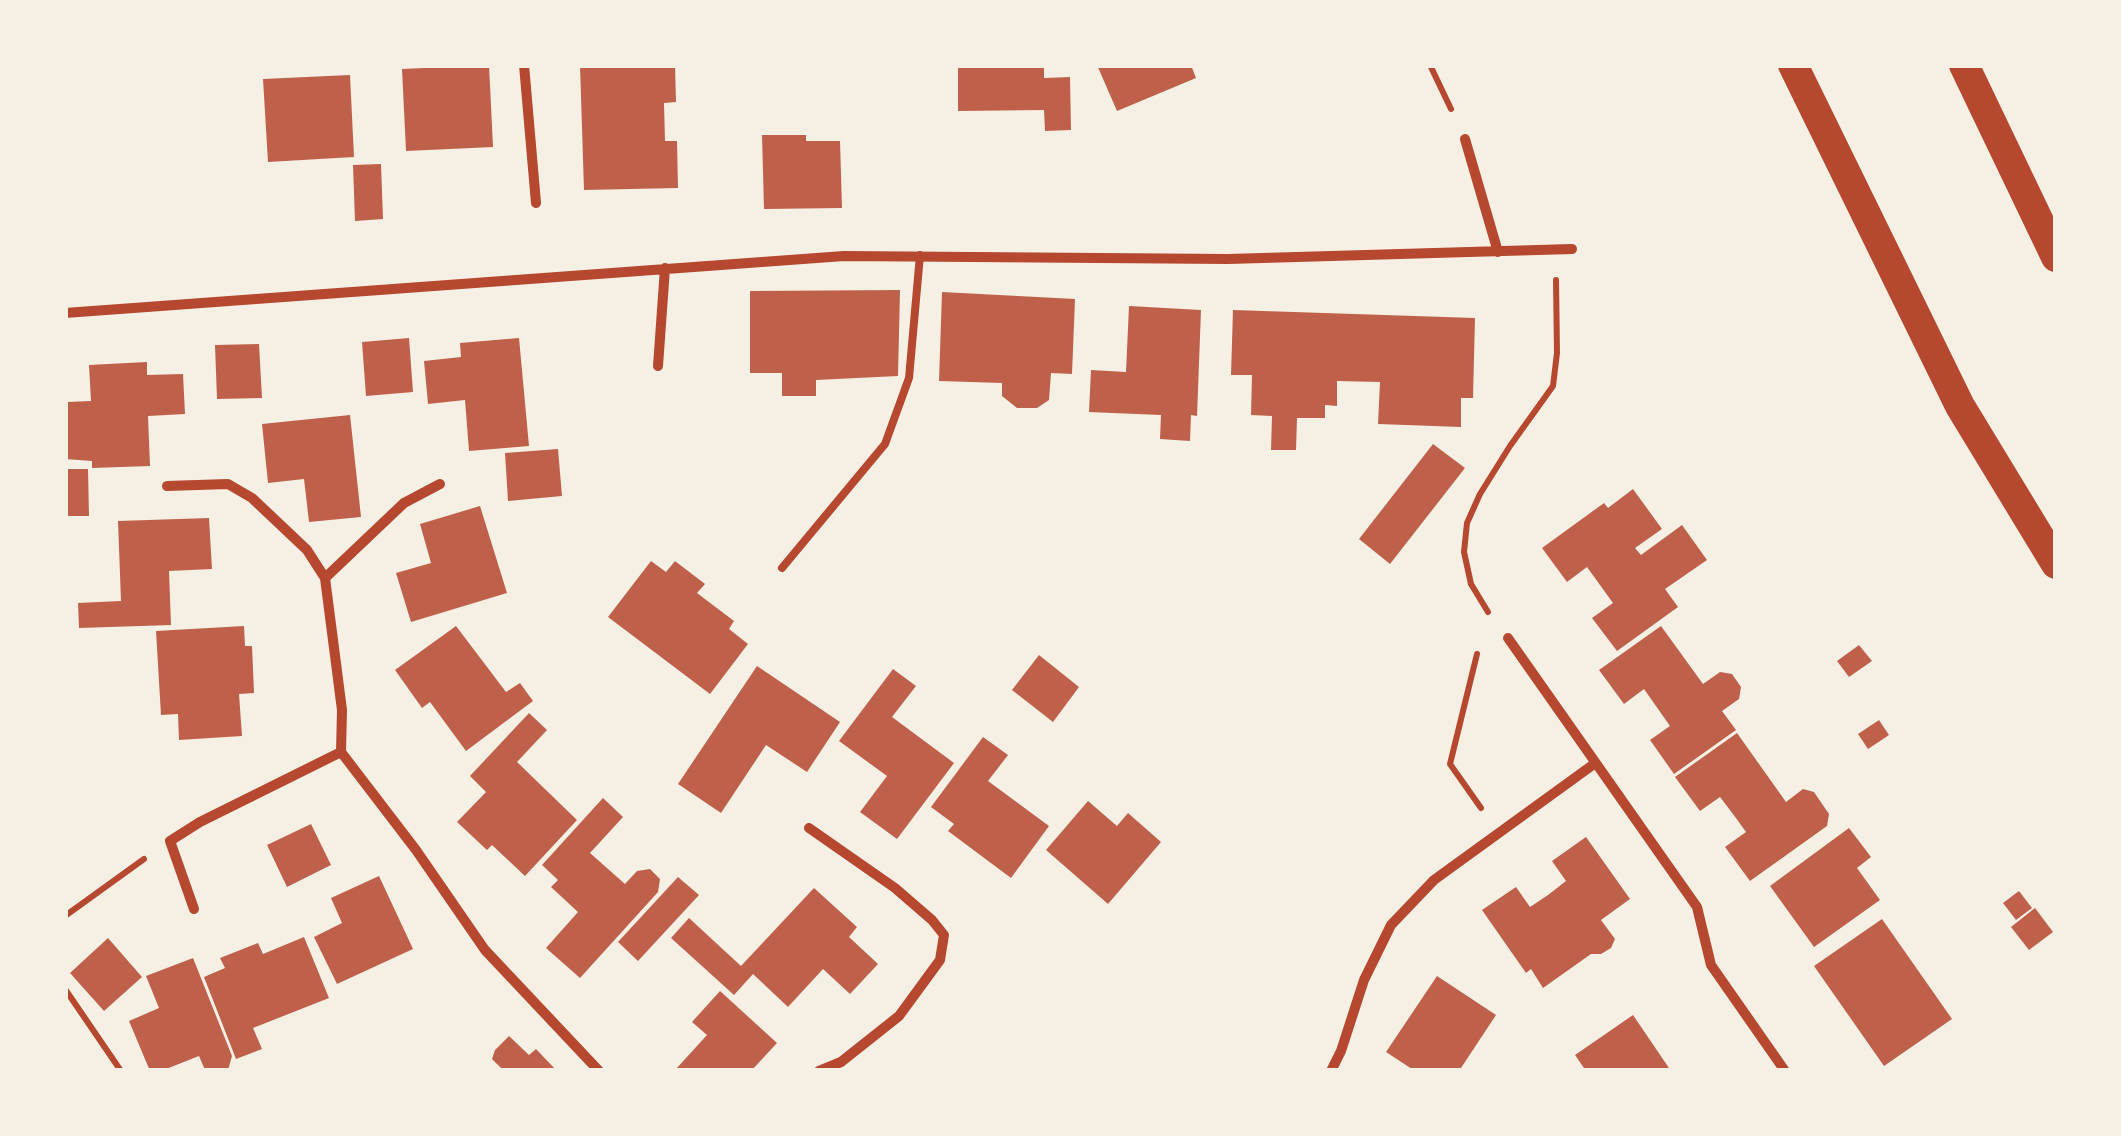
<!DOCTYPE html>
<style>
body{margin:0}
#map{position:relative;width:2121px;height:1136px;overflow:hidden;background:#f6efe4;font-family:Signika,sans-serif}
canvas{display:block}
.frame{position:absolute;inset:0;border:68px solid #f6efe4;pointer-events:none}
</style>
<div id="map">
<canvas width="2121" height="1136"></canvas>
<div class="frame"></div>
</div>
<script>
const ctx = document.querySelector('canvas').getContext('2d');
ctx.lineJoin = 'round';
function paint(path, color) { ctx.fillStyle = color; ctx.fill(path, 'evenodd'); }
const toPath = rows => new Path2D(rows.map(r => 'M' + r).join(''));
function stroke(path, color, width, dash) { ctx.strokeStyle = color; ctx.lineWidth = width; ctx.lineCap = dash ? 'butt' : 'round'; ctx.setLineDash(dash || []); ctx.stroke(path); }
const building = toPath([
 [489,65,493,147,406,151,402,69],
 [580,65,675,65,676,102,664,103,665,141,677,141,678,188,584,190],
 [958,65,1044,65,1044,78,1070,77,1071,130,1045,131,1044,110,958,111],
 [1097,65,1191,65,1196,78,1117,111],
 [350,75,354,157,268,162,263,79],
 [762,135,806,135,806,141,840,141,842,208,764,209],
 [381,164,383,219,355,221,353,165],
 [900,290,898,376,816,380,816,396,782,396,782,373,750,373,750,291],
 [942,292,1075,299,1072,374,1051,373,1049,400,1037,408,1017,408,1002,396,1002,383,939,381],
 [1129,306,1201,310,1197,416,1191,415,1190,441,1160,439,1161,415,1089,412,1091,370,1126,372],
 [1233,310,1475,318,1473,398,1461,398,1461,427,1378,424,1380,382,1337,381,1337,406,1325,405,1325,418,1297,418,1296,450,1271,450,1272,416,1251,415,1252,375,1231,375],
 [409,338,413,392,366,396,362,342],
 [519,338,529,446,469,451,465,400,428,404,424,361,461,357,460,343],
 [259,344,262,398,217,399,215,345],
 [147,362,147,375,183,374,185,414,148,416,150,466,92,468,92,461,65,459,67,402,91,401,89,365],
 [350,415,361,517,309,522,304,479,268,483,262,424],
 [1433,444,1465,468,1390,564,1359,539],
 [558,449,562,496,508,501,505,453],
 [65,469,88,469,89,516,65,516],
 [1633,489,1662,529,1635,548,1641,555,1682,525,1707,560,1665,589,1678,607,1617,651,1592,618,1613,603,1587,567,1567,582,1542,548,1604,503,1608,508],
 [480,506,507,593,411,622,396,573,431,563,420,524],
 [209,518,212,569,169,571,171,625,79,628,78,603,121,601,118,521],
 [651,561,666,572,675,561,705,584,697,593,734,621,729,629,748,644,710,694,608,617],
 [244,626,245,646,252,646,254,693,239,694,242,736,179,740,178,714,161,715,156,631],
 [456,626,506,692,520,683,533,701,466,751,430,702,422,708,395,670],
 [1661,626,1703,684,1720,672,1732,674,1741,687,1739,699,1722,711,1736,730,1674,774,1650,740,1670,726,1644,689,1624,704,1599,670],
 [1859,645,1872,661,1849,677,1837,661],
 [1039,655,1079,687,1053,722,1012,690],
 [757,666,840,722,807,772,766,745,721,813,678,784],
 [893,669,916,686,892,717,954,763,897,839,860,812,887,776,839,741],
 [529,713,547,730,517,762,577,820,525,876,492,845,487,850,457,822,486,792,470,776],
 [1879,720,1889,735,1868,749,1858,734],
 [1737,733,1786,802,1803,789,1814,792,1829,814,1827,826,1750,881,1725,847,1746,832,1733,814,1720,797,1700,811,1675,777],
 [983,737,1008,755,988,781,1049,826,1011,878,948,831,954,824,931,807],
 [603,798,623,817,590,853,625,884,637,871,650,869,660,879,658,892,580,978,546,948,578,912,551,887,558,880,542,865],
 [1088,801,1117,826,1128,813,1161,842,1108,904,1046,850],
 [311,824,331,865,287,887,267,845],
 [1849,828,1871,857,1857,868,1880,900,1814,947,1770,886],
 [1586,837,1630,899,1601,920,1615,939,1611,948,1601,954,1591,954,1543,988,1531,969,1526,973,1482,910,1516,887,1530,907,1548,895,1566,881,1552,861],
 [379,876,413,949,337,984,314,937,342,923,331,898],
 [678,877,699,895,638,961,618,942],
 [814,888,857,927,849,937,878,964,850,994,823,969,788,1007,753,974,734,995,671,938,689,918,741,966],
 [2019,891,2032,908,2016,920,2003,903],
 [2035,908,2053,932,2029,950,2011,927],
 [1882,919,1952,1019,1884,1066,1814,966],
 [304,937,329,998,253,1028,262,1049,236,1059,204,977,225,968,220,958,258,943,263,954],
 [108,938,142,977,104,1011,70,973],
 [193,958,232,1056,228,1070,205,1070,199,1056,161,1071,150,1071,129,1021,159,1008,146,976],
 [1437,976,1496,1015,1459,1071,1415,1071,1386,1052],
 [720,991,777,1043,751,1071,678,1071,676,1069,707,1035,692,1022],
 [1633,1015,1671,1071,1586,1071,1575,1055],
 [509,1036,529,1055,536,1049,557,1071,504,1071,492,1059,495,1050]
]);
const path = toPath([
 [1430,65,1451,109],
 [1488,612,1471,584,1464,552,1467,523,1480,494,1510,446,1553,386,1557,353,1556,280],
 [1477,654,1450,764,1481,808],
 [65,916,144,859],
 [65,989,121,1071]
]);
const service = toPath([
 [782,568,885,444,909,378,920,255]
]);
const minor = toPath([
 [524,65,536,203],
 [1465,139,1498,252],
 [65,313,844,256,1228,259,1572,249],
 [658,366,665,268],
 [167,486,228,484,252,498,307,550,325,578,342,710,341,752],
 [325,578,404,503,440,484],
 [1508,638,1697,907,1711,965,1785,1071],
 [809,828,895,888,932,920,944,935,940,960,899,1016,841,1062,819,1071],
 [194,909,170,841,200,822,341,752,416,850,485,950,599,1071],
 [1331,1071,1341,1051,1364,980,1391,925,1434,880,1594,764]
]);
const motorway = toPath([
 [1793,65,1960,406,2056,564],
 [1964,65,2056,257]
]);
paint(building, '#bf614a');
stroke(path, '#b5482f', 6);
stroke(service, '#b5482f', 8);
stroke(minor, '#b5482f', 10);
stroke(motorway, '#b5482f', 30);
</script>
